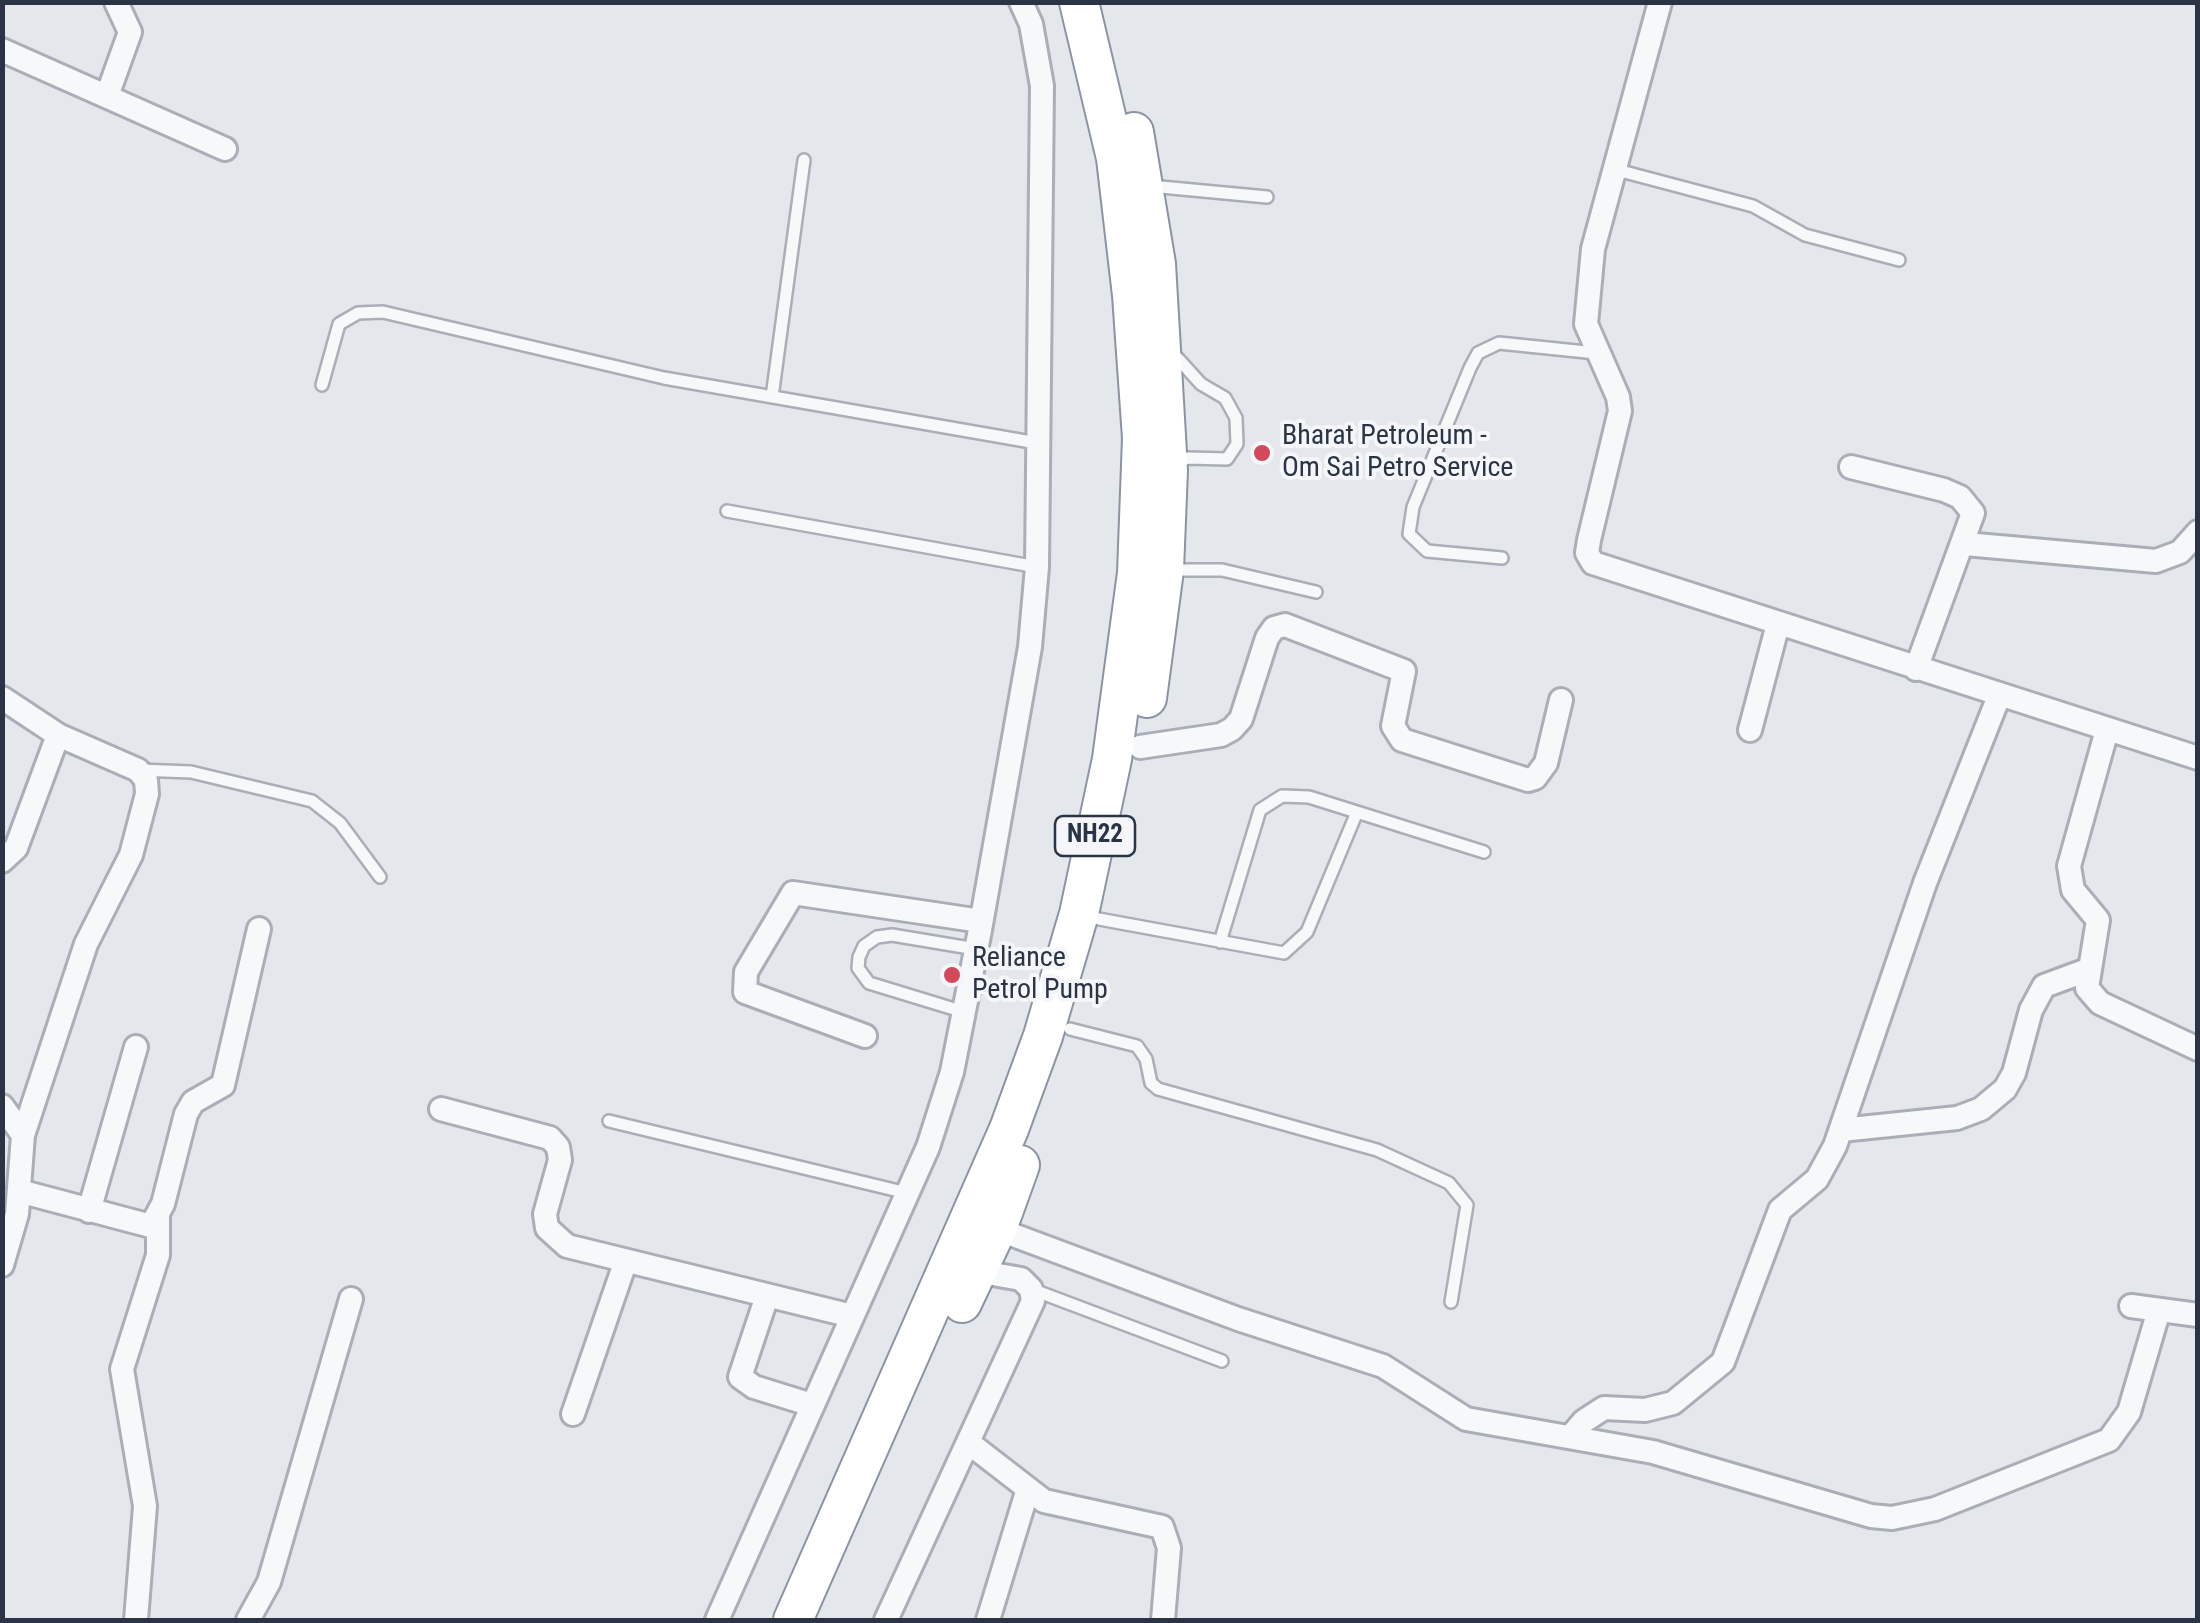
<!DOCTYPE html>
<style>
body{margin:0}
#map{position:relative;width:2200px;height:1623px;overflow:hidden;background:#e4e7ec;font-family:"Roboto Condensed",sans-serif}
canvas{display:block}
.frame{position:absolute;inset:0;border:5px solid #2b3445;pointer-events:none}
</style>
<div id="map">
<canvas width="2200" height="1623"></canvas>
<div class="frame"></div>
</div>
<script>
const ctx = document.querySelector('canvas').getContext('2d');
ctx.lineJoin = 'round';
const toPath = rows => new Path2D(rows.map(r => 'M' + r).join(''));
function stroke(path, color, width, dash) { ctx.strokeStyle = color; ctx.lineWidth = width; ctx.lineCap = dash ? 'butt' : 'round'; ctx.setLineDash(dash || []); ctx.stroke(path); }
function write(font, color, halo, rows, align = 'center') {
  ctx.font = font + ' "Roboto Condensed",sans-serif'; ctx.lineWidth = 8; ctx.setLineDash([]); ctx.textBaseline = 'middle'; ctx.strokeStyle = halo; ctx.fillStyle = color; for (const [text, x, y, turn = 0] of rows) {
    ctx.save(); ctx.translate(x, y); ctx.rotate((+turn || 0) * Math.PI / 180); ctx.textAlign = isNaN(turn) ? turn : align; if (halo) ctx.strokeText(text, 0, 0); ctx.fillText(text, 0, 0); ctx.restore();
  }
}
const service = toPath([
 [1617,170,1753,206,1805,235,1899,260],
 [1150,186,1267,197],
 [1171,351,1201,384,1225,398,1236,418,1237,444,1227,459,1187,458,1177,464],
 [322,385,339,324,358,313,383,312,664,378,1037,443],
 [772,397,804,160],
 [727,511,1037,567],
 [1502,558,1427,551,1409,534,1413,507,1470,368,1478,353,1499,343,1596,353],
 [1168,570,1222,570,1316,592],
 [138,770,191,772,312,801,340,823,380,877],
 [1099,919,1284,953,1307,932,1357,812],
 [1220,942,1260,810,1282,796,1309,797,1484,852],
 [964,1012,869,983,858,968,859,957,864,946,877,937,892,935,976,949],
 [1070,1029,1137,1046,1146,1059,1151,1083,1158,1089,1377,1150,1449,1183,1467,1205,1451,1302],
 [609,1121,907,1193],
 [1031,1289,1222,1361]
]);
const minor = toPath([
 [1660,2,1593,249,1586,324,1618,397,1620,411,1589,540,1587,553,1593,563,2198,758],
 [2,50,225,149],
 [107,96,130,32,116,2],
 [1851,467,1944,490,1960,497,1973,513,1916,669],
 [1965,544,2156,561,2180,552,2198,532],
 [2,698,58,735,138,770,146,780,147,794,131,855,86,944,23,1135,17,1214,2,1265],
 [1750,730,1778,624],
 [2107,730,2069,866,2073,890,2098,920,2087,988,2100,1003,2198,1049],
 [1140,747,1221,735,1232,729,1241,719,1267,638,1274,628,1285,625,1404,671,1393,726,1402,740,1528,780,1535,778,1546,763,1561,700],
 [2,861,16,848,58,735],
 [865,1036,745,992,746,972,793,893,981,921],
 [2,1106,23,1135],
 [441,1109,550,1138,558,1147,560,1160,545,1214,547,1228,567,1246,852,1316],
 [1841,1130,1957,1118,1981,1109,2005,1089,2014,1073,2031,1010,2044,986,2090,969],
 [19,1191,151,1226,163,1204,186,1114,193,1102,223,1085,259,929],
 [89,1211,136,1047],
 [997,1229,1238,1319,1383,1366,1466,1419,1653,1452,1871,1516,1892,1518,1935,1509,2109,1440,2129,1412,2159,1310],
 [767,1296,740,1377,754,1387,812,1405],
 [2131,1306,2198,1315],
 [573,1414,625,1263],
 [1571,1436,1584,1421,1604,1408,1645,1410,1673,1403,1723,1362,1780,1210,1817,1179,1835,1146,1925,883,1999,696],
 [969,1443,1044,1501,1162,1527,1169,1548,1163,1620],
 [136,1620,145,1506,122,1369,158,1255,158,1218],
 [248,1620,269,1582,351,1299],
 [717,1620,928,1147,952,1072,980,930,1030,647,1037,567,1042,86,1031,24,1021,2],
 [886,1620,1033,1301,1031,1289,1021,1279,976,1271],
 [988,1620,1027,1492]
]);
const trunk = toPath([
 [1134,132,1156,264,1168,470,1164,570,1147,698],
 [962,1303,997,1229,1020,1165],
 [793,1620,1009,1129,1043,1036,1079,914,1112,759,1137,573,1142,438,1132,295,1116,158,1079,2]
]);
const markers = [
 [1262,453,10,"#d1495b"],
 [952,975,10,"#d1495b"]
];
const shields = [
 [1095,836,80]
];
const shieldNames = [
 ["NH22",1095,836]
];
const poiNames = [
 ["Bharat Petroleum -",1282,437],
 ["Om Sai Petro Service",1282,469],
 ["Reliance",972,959],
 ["Petrol Pump",972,991]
];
stroke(service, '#a9aeb7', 16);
stroke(minor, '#a9aeb7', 28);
stroke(trunk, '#8b94a3', 42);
stroke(service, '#f7f8fa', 11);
stroke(minor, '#f7f8fa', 22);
stroke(trunk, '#fff', 38);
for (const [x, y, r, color] of markers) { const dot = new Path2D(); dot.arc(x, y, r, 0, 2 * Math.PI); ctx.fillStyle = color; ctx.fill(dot); stroke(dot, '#f4f6f9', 4); }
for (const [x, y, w] of shields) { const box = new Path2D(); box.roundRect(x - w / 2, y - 20, w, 40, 8); ctx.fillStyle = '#f4f6f9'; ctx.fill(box); stroke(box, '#2b3445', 2.5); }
write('bold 25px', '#2b3445', null, shieldNames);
write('28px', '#2b3445', '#f4f6f9', poiNames, 'left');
</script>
